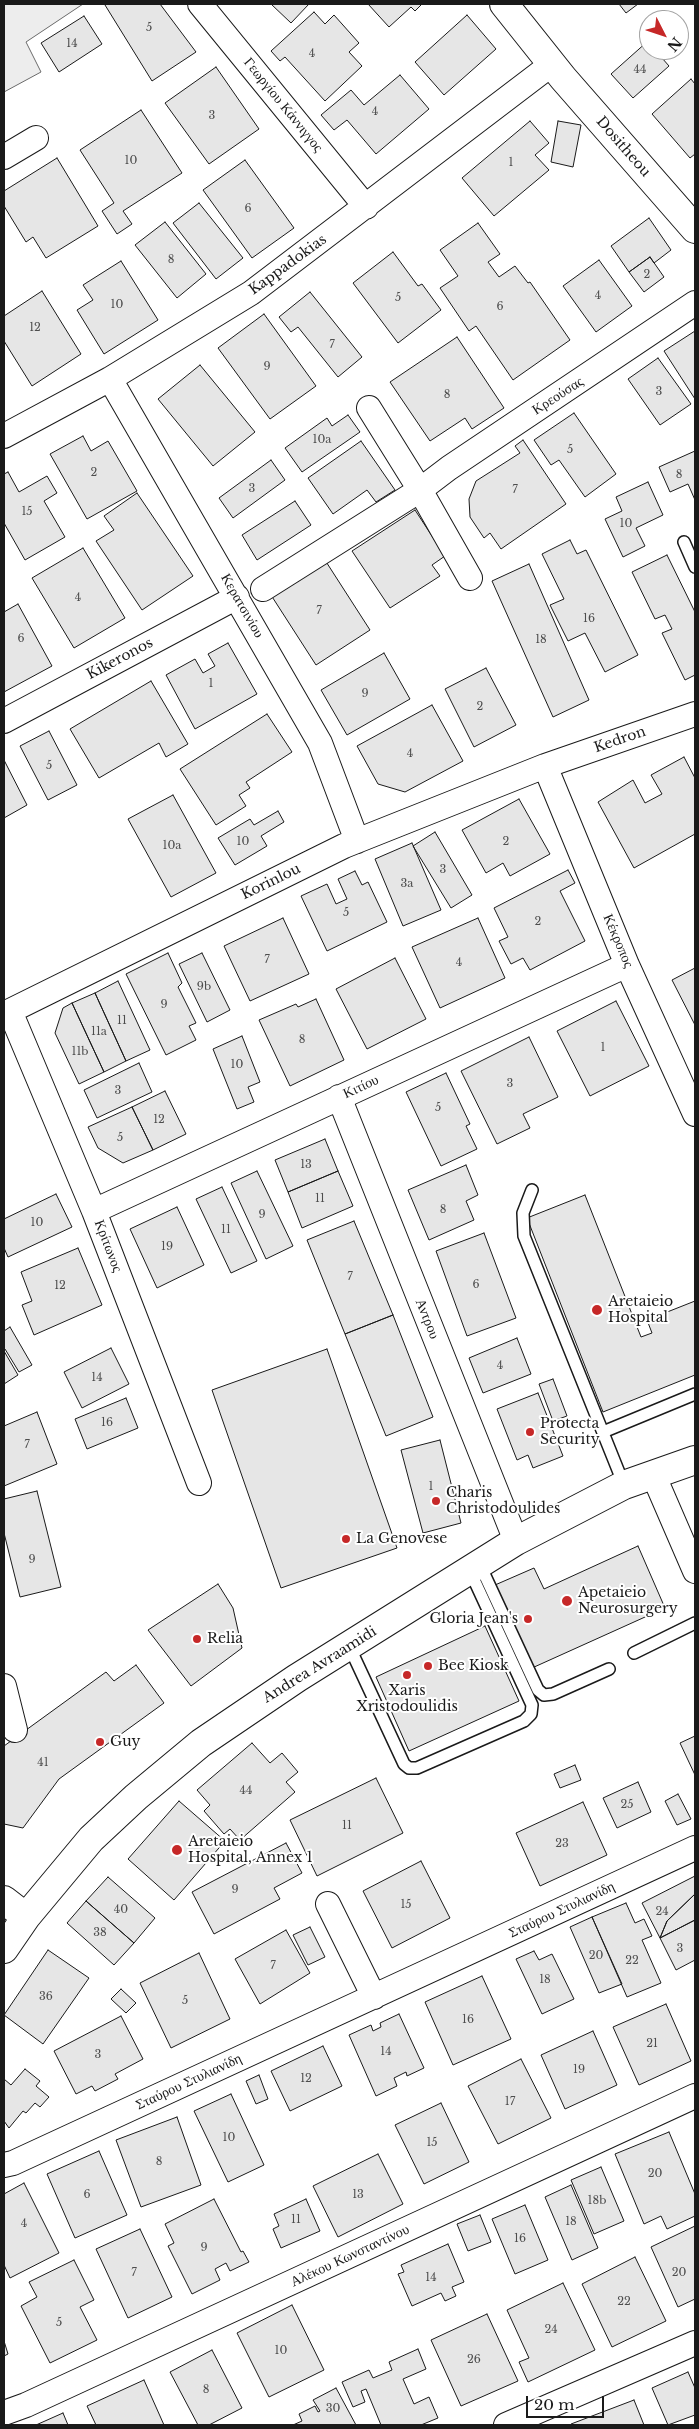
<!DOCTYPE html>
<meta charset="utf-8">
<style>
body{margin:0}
#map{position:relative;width:699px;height:2429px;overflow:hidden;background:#fff;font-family:"Libre Baskerville",serif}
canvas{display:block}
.frame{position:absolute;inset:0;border:5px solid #1a1a1a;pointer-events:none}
.north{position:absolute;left:639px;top:10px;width:50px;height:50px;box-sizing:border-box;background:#fff;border:1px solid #a3a3a3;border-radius:50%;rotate:131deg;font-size:14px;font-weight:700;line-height:20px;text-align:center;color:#1a1a1a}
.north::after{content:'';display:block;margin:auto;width:18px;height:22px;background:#c62828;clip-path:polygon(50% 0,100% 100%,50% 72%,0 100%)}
.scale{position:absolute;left:526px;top:2396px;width:78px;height:22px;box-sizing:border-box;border:2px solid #1a1a1a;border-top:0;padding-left:6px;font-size:15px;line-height:18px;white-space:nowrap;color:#1a1a1a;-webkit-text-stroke:4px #fff;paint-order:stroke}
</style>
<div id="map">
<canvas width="699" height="2429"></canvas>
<div class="frame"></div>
<div class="north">N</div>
<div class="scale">20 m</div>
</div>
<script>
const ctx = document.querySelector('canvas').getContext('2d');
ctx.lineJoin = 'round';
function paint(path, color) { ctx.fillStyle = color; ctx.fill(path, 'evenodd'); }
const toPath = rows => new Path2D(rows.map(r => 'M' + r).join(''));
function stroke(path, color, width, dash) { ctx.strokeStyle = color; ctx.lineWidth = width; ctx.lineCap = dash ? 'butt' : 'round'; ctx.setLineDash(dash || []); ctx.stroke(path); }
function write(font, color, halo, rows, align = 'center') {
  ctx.font = font + ' "Libre Baskerville",serif'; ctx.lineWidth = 4; ctx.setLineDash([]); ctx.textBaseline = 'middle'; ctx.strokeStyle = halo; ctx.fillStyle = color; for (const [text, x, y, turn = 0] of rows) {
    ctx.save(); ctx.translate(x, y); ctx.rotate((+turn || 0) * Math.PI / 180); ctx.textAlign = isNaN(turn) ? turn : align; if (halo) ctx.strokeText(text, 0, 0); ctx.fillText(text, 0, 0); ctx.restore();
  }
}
const green = toPath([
 [4,4,83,4,26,42,41,72,4,92,4,4]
]);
const building = toPath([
 [107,4,160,4,196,52,152,81,105,5,107,4],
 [271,4,309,4,291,23,271,4],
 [368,4,422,4,415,11,411,7,389,27,368,4],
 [619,4,638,4,626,13,619,4],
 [314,12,325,24,334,15,359,43,349,52,362,66,325,101,285,57,280,61,271,51,314,12],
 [467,15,496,49,444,95,415,62,467,15],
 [84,16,102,44,59,72,41,43,84,16],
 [648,41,649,50,655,50,669,66,633,98,611,74,648,41],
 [216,67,259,129,209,164,165,103,216,67],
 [400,75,429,109,376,154,347,120,334,130,321,115,351,90,364,105,400,75],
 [691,79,695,84,695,154,690,158,652,114,691,79],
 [141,110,182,173,123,211,132,224,117,234,102,211,114,203,80,150,141,110],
 [530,121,549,143,535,155,549,170,494,216,462,178,530,121],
 [558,121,581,125,573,167,551,162,558,121],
 [57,158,98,226,46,258,33,237,26,242,4,206,4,191,57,158],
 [245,160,294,228,252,258,203,190,245,160],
 [199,203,243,258,216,279,173,223,199,203],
 [649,218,671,250,654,263,650,257,629,272,611,246,649,218],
 [165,222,206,274,177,298,135,245,165,222],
 [478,223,500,254,488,262,499,277,515,266,528,283,530,282,570,340,513,380,476,326,469,331,440,288,458,276,440,250,478,223],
 [393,252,418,286,422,284,441,310,398,343,353,283,393,252],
 [650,257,664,277,644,292,629,272,650,257],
 [599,260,632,306,596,332,563,286,599,260],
 [121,261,158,320,104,354,77,310,93,300,83,285,121,261],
 [42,291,81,354,32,386,4,341,4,316,42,291],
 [310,292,362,357,338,377,298,327,291,332,279,317,310,292],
 [264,314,316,386,270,419,218,348,264,314],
 [695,331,695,399,664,351,695,331],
 [457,337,504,408,472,429,465,418,430,441,390,382,457,337],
 [658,358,691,404,660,425,628,379,658,358],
 [200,365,255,432,213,466,158,399,200,365],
 [574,413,616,474,585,497,559,460,551,465,534,440,574,413],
 [348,415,360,432,302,472,285,448,327,418,332,426,348,415],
 [83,436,91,451,108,441,137,491,87,519,50,454,83,436],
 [523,440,566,504,501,549,490,533,484,538,470,517,469,499,476,481,520,453,515,446,523,440],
 [361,441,395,490,376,502,367,490,333,514,308,478,361,441],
 [695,451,695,500,688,484,670,492,659,467,695,451],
 [271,460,285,480,233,518,219,498,271,460],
 [8,472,19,492,47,476,57,493,44,501,65,537,25,560,4,523,4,474,8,472],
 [648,482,663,515,636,528,645,546,623,557,605,519,622,511,616,497,648,482],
 [137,493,193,576,142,610,96,541,114,530,104,516,137,493],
 [295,501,311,525,257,560,242,535,295,501],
 [415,510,445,556,432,565,440,576,390,608,352,551,415,510],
 [570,540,577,554,586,550,638,655,605,672,585,633,568,641,550,605,564,599,542,554,570,540],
 [83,548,125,618,74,648,32,578,83,548],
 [667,555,695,612,695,675,685,680,662,633,672,629,665,615,655,619,632,572,667,555],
 [323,557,370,630,316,665,269,592,323,557],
 [529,564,589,700,553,717,492,581,529,564],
 [18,604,52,666,4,692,4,612,18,604],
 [228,643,257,694,195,729,166,675,195,659,203,673,215,666,208,654,228,643],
 [384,653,410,699,347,735,321,690,384,653],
 [486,668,516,725,474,747,445,689,486,668],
 [151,681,188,744,166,757,159,743,99,778,70,729,151,681],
 [432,705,463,761,405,792,378,784,357,746,432,705],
 [267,714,292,752,246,782,250,788,239,795,246,806,216,825,180,769,267,714],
 [49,731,77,785,48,800,20,746,49,731],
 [684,757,695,778,695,834,634,868,598,802,633,780,645,803,662,794,651,775,684,757],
 [4,760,27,805,4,818,4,760],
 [173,795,216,873,171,897,128,819,173,795],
 [519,799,550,854,510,876,503,863,486,873,462,830,519,799],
 [278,811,284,822,261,836,267,846,235,865,218,838,250,819,254,825,278,811],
 [435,832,472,895,451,908,413,846,435,832],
 [412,843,441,910,403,926,375,859,412,843],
 [568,870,575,883,560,891,585,941,530,970,523,958,511,964,499,941,508,937,494,908,568,870],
 [355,871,362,885,368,882,387,922,327,951,301,896,327,884,336,904,347,899,338,879,355,871],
 [283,918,309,974,250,1001,224,946,283,918],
 [478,918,505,978,440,1008,412,947,478,918],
 [168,953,182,983,178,987,196,1023,189,1026,196,1040,166,1055,126,974,168,953],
 [202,953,230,1010,207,1022,179,964,202,953],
 [395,958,426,1019,367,1049,336,989,395,958],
 [695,968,695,1025,672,980,695,968],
 [118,981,150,1050,126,1061,95,993,118,981],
 [95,993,126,1061,104,1072,72,1003,95,993],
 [316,999,344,1060,290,1086,259,1020,296,1004,298,1007,316,999],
 [616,1001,649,1066,590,1096,557,1031,616,1001],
 [72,1003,104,1072,79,1084,55,1033,63,1008,72,1003],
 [242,1036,260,1082,248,1087,254,1102,237,1109,213,1049,242,1036],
 [529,1037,558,1097,523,1114,530,1128,497,1144,461,1071,529,1037],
 [139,1063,152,1092,97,1118,84,1090,139,1063],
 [446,1073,470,1124,466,1126,477,1149,441,1166,406,1092,446,1073],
 [165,1091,186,1134,153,1150,132,1107,165,1091],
 [132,1107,153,1150,123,1163,98,1148,88,1127,132,1107],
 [325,1139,338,1171,288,1192,275,1160,325,1139],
 [466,1165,478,1195,466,1201,474,1220,429,1240,408,1190,466,1165],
 [257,1171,293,1246,266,1259,231,1183,257,1171],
 [338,1171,353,1206,302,1228,288,1192,338,1171],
 [222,1187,257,1261,231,1273,196,1199,222,1187],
 [56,1194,72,1227,8,1257,4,1248,4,1219,56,1194],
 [585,1195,641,1337,652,1333,647,1320,695,1301,695,1375,603,1412,527,1218,585,1195],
 [177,1207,204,1265,157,1288,130,1229,177,1207],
 [354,1221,393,1315,345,1334,307,1240,354,1221],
 [484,1233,516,1318,467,1336,436,1251,484,1233],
 [78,1248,102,1305,34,1335,22,1305,32,1301,21,1272,78,1248],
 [393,1315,433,1417,386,1436,345,1334,393,1315],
 [10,1327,32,1365,19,1372,5,1349,4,1350,4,1331,10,1327],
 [517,1338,531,1374,483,1393,469,1358,517,1338],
 [111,1348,129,1384,82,1408,64,1372,111,1348],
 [327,1349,397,1548,281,1588,212,1390,327,1349],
 [4,1351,18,1375,4,1384,4,1351],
 [553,1379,567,1416,553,1421,539,1384,553,1379],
 [538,1393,563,1456,533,1468,528,1455,517,1460,497,1409,538,1393],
 [126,1398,138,1428,87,1449,75,1419,126,1398],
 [37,1412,57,1464,4,1486,4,1426,37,1412],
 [440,1440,461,1523,423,1533,401,1450,440,1440],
 [37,1491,61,1587,20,1597,4,1533,4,1499,37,1491],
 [638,1546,665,1608,532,1668,495,1585,534,1568,544,1589,638,1546],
 [218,1584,233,1608,242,1648,191,1686,148,1630,218,1584],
 [485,1626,519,1701,409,1751,376,1677,485,1626],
 [136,1665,164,1703,59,1779,23,1828,4,1824,4,1746,106,1672,114,1681,136,1665],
 [695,1736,695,1775,680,1743,695,1736],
 [252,1743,270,1763,282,1753,298,1772,286,1782,295,1792,240,1840,230,1829,224,1834,204,1811,210,1805,197,1790,252,1743],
 [575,1765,581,1780,560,1788,554,1774,575,1765],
 [376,1778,403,1833,317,1876,290,1820,376,1778],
 [638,1782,651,1812,617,1828,603,1798,638,1782],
 [678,1794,691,1819,677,1825,665,1801,678,1794],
 [179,1801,225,1841,174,1900,128,1859,179,1801],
 [583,1802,607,1855,540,1886,516,1833,583,1802],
 [286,1843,302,1873,274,1888,280,1899,214,1934,192,1892,286,1843],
 [421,1861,450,1918,392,1948,363,1891,421,1861],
 [695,1876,695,1894,667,1921,660,1938,642,1903,695,1876],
 [108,1877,155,1918,134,1943,86,1901,108,1877],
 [695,1894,695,1920,660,1938,667,1921,695,1894],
 [86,1901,134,1943,114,1965,67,1923,86,1901],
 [626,1903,635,1923,644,1919,652,1936,642,1940,661,1983,627,1997,592,1917,626,1903],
 [592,1917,622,1984,599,1993,570,1927,592,1917],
 [695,1920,695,1960,676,1970,660,1938,695,1920],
 [310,1927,325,1957,308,1965,293,1935,310,1927],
 [286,1930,310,1973,260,2004,235,1959,286,1930],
 [48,1950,89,1978,43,2044,4,2015,48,1950],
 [534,1951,539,1960,552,1954,574,1999,542,2014,516,1959,534,1951],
 [199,1953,230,2019,171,2048,140,1983,199,1953],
 [482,1976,511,2039,453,2065,425,2002,482,1976],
 [121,1989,136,2003,126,2013,111,1999,121,1989],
 [666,2004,691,2061,639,2085,613,2027,666,2004],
 [399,2014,424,2068,407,2076,406,2072,394,2078,397,2086,376,2096,349,2035,371,2025,373,2031,381,2027,380,2023,399,2014],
 [121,2016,143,2059,115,2074,118,2079,95,2091,92,2086,76,2094,54,2051,121,2016],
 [593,2031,617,2085,565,2109,541,2055,593,2031],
 [323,2046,342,2086,290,2111,271,2071,323,2046],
 [521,2059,551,2118,498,2144,468,2086,521,2059],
 [25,2069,40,2081,36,2086,49,2097,40,2107,35,2103,26,2113,23,2111,9,2128,4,2121,4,2079,11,2085,25,2069],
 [259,2075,268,2099,256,2104,246,2081,259,2075],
 [231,2094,264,2165,228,2182,194,2111,231,2094],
 [441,2103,469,2162,424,2184,395,2125,441,2103],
 [177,2117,201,2185,141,2207,116,2140,177,2117],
 [669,2132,695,2194,695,2216,667,2229,661,2216,644,2224,615,2154,669,2132],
 [99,2151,127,2215,75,2238,47,2174,99,2151],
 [378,2154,403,2204,338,2237,313,2186,378,2154],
 [601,2167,624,2221,594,2234,571,2180,601,2167],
 [24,2183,59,2253,10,2278,4,2265,4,2194,24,2183],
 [571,2185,598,2248,572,2260,545,2197,571,2185],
 [214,2199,241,2252,243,2251,249,2262,230,2271,226,2263,215,2269,220,2280,192,2294,168,2246,174,2243,165,2224,214,2199],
 [306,2199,320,2231,281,2248,273,2229,279,2226,274,2214,306,2199],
 [525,2205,548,2260,515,2274,492,2219,525,2205],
 [480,2215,491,2242,468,2251,457,2224,480,2215],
 [695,2226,695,2299,678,2307,651,2247,695,2226],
 [140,2229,172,2297,128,2318,96,2249,140,2229],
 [448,2244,464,2282,452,2287,456,2296,445,2301,441,2293,412,2306,398,2274,404,2272,401,2265,448,2244],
 [635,2257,666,2321,612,2347,582,2284,635,2257],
 [74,2260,94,2300,80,2307,97,2340,50,2363,21,2306,37,2297,29,2282,74,2260],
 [563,2283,595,2350,528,2382,519,2362,529,2358,507,2310,563,2283],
 [292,2305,324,2370,269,2397,237,2333,292,2305],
 [487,2314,518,2381,461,2406,431,2340,487,2314],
 [4,2341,8,2354,4,2356,4,2341],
 [418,2349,426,2369,403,2379,414,2404,429,2397,438,2418,421,2425,381,2425,366,2389,361,2391,365,2402,353,2407,342,2382,369,2370,373,2378,392,2370,389,2362,418,2349],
 [212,2350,242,2408,209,2425,198,2425,170,2372,212,2350],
 [688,2372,695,2388,695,2415,668,2425,652,2388,688,2372],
 [144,2380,164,2425,96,2425,87,2406,144,2380],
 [336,2388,356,2425,293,2425,302,2421,299,2414,315,2406,318,2412,320,2411,313,2400,336,2388],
 [634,2400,644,2425,572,2425,571,2424,634,2400],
 [63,2413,68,2425,36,2425,63,2413]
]);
const service = toPath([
 [684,542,695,567],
 [532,1190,523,1213,524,1236,624,1485],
 [603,1432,695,1394],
 [480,1565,538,1690,544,1695,553,1694,609,1669],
 [349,1646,404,1764,409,1768,417,1768,524,1721,531,1714,532,1705,470,1571],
 [634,1653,695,1623]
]);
const minor = toPath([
 [200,4,366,207],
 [4,157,36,138],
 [110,379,320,743,357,841],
 [369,408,420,490,470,578],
 [4,436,110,379,251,293,552,64],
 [263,589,420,490,449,468,695,303],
 [4,721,237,597],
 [545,766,627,965,695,1114],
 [10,1011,94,1211,199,1483],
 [4,1014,344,846,545,766,695,714],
 [339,1097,516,1541],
 [94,1211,627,965],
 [653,1474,695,1571],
 [4,1686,15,1730],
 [328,1904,374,1997],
 [4,2165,13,2163,695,1848],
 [4,2413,26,2405,695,2096],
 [506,2425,695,2343]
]);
const tertiary = toPath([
 [504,4,563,78,695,229]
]);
const secondary = toPath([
 [4,1900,26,1917],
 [4,1949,26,1917,91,1839,136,1797,201,1743,297,1678,516,1541,624,1485,695,1460]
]);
const markers = [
 [597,1310,6,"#c62828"],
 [530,1432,5,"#c62828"],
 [436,1501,5,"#c62828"],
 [346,1539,5,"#c62828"],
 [567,1601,6,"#c62828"],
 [528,1619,5,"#c62828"],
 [197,1639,5,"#c62828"],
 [428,1666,5,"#c62828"],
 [407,1675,5,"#c62828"],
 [100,1742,5,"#c62828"],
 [177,1850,6,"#c62828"]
];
const numberNames = [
 ["5",149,28],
 ["14",72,44],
 ["4",312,54],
 ["44",640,70],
 ["4",375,112],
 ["3",212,116],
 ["10",131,161],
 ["1",511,163],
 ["6",248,209],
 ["8",171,260],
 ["2",647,275],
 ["4",598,296],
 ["5",398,298],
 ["10",117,305],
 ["6",500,307],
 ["12",35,328],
 ["7",332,345],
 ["9",267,367],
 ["3",659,392],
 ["8",447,395],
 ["10a",322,440],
 ["5",570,450],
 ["2",94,473],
 ["8",679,475],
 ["3",252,489],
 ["7",515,490],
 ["15",27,512],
 ["10",626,524],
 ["4",78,598],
 ["7",319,611],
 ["16",589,619],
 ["6",21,639],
 ["18",541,640],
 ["1",211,684],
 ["9",365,694],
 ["2",480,707],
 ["4",410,754],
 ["5",49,766],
 ["10",243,842],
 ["2",506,842],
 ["10a",172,846],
 ["3",443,870],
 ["3a",407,884],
 ["5",346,913],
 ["2",538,922],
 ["7",267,960],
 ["4",459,963],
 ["9b",204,987],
 ["9",164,1005],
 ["11",122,1021],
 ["11a",99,1032],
 ["8",302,1040],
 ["1",603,1048],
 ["11b",80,1052],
 ["10",237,1065],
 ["3",510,1084],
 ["3",118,1091],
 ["5",438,1108],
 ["12",159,1120],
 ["5",120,1138],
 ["13",306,1165],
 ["11",320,1199],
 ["8",443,1210],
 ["9",262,1215],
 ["10",37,1223],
 ["11",226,1230],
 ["19",167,1247],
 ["7",350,1277],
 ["6",476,1285],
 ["12",60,1286],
 ["4",500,1366],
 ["14",97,1378],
 ["16",107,1423],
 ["7",27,1445],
 ["1",431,1487],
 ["9",32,1560],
 ["41",43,1763],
 ["44",246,1791],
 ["25",627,1805],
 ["11",347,1826],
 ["23",562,1844],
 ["9",235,1890],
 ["15",406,1905],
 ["40",121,1910],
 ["24",662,1912],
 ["38",100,1933],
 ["3",680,1949],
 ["20",596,1956],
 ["22",632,1961],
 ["7",273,1966],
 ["18",545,1980],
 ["36",46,1997],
 ["5",185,2001],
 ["16",468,2020],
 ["21",652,2044],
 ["14",386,2052],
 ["3",98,2055],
 ["19",579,2070],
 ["12",306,2079],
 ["17",510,2102],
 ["10",229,2138],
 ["15",432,2143],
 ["8",159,2162],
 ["20",655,2174],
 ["6",87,2195],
 ["13",358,2195],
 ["18b",597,2201],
 ["11",296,2220],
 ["18",571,2222],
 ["4",24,2224],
 ["16",520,2239],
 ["9",204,2248],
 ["7",134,2273],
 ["20",679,2273],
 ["14",431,2278],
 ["22",624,2302],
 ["5",59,2323],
 ["24",551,2330],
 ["10",281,2351],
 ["26",474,2360],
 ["8",206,2390],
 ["30",333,2409]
];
const streetNames = [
 ["Γεωργίου Κάννιγγος",283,105,51],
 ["Dositheou",623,147,49],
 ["Kappadokias",288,265,-36],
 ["Κρεούσας",558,396,-33],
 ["Κερατσινίου",242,606,60],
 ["Kikeronos",120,659,-28],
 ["Kedron",620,740,-19],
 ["Korinlou",271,882,-26],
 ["Κέκροπος",618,941,67],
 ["Κιτίου",361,1087,-25],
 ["Κρίτωνος",108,1246,69],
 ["Αντρου",427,1319,68],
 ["Andrea Avraamidi",320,1665,-32],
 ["Σταύρου Στυλιανίδη",562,1910,-25],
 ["Σταύρου Στυλιανίδη",189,2082,-25],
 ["Αλέκου Κωνσταντίνου",350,2256,-25]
];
const poiNames = [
 ["Aretaieio",608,1302],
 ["Hospital",608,1318],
 ["Protecta",540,1424],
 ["Security",540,1440],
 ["Charis",446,1493],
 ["Christodoulides",446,1509],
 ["La Genovese",356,1539],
 ["Apetaieio",578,1593],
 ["Neurosurgery",578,1609],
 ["Gloria Jean's",518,1619,"right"],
 ["Relia",207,1639],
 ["Bee Kiosk",438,1666],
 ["Xaris",407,1691,"center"],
 ["Xristodoulidis",407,1707,"center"],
 ["Guy",110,1742],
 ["Aretaieio",188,1842],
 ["Hospital, Annex 1",188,1858]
];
paint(green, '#ededed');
stroke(green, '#6a6a6a', 1);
paint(building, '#e6e6e6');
stroke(building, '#1a1a1a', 1);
stroke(service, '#1a1a1a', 14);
stroke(minor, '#1a1a1a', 26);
stroke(tertiary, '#1a1a1a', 30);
stroke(secondary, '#1a1a1a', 30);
stroke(service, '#fff', 11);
stroke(minor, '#fff', 24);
stroke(tertiary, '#fff', 28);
stroke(secondary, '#fff', 28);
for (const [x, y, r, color] of markers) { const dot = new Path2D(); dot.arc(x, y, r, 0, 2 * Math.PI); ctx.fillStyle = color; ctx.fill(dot); stroke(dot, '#fff', 2); }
write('11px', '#4d4d4d', null, numberNames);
write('14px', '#1a1a1a', '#fff', streetNames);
write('14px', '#1a1a1a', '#fff', poiNames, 'left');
</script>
